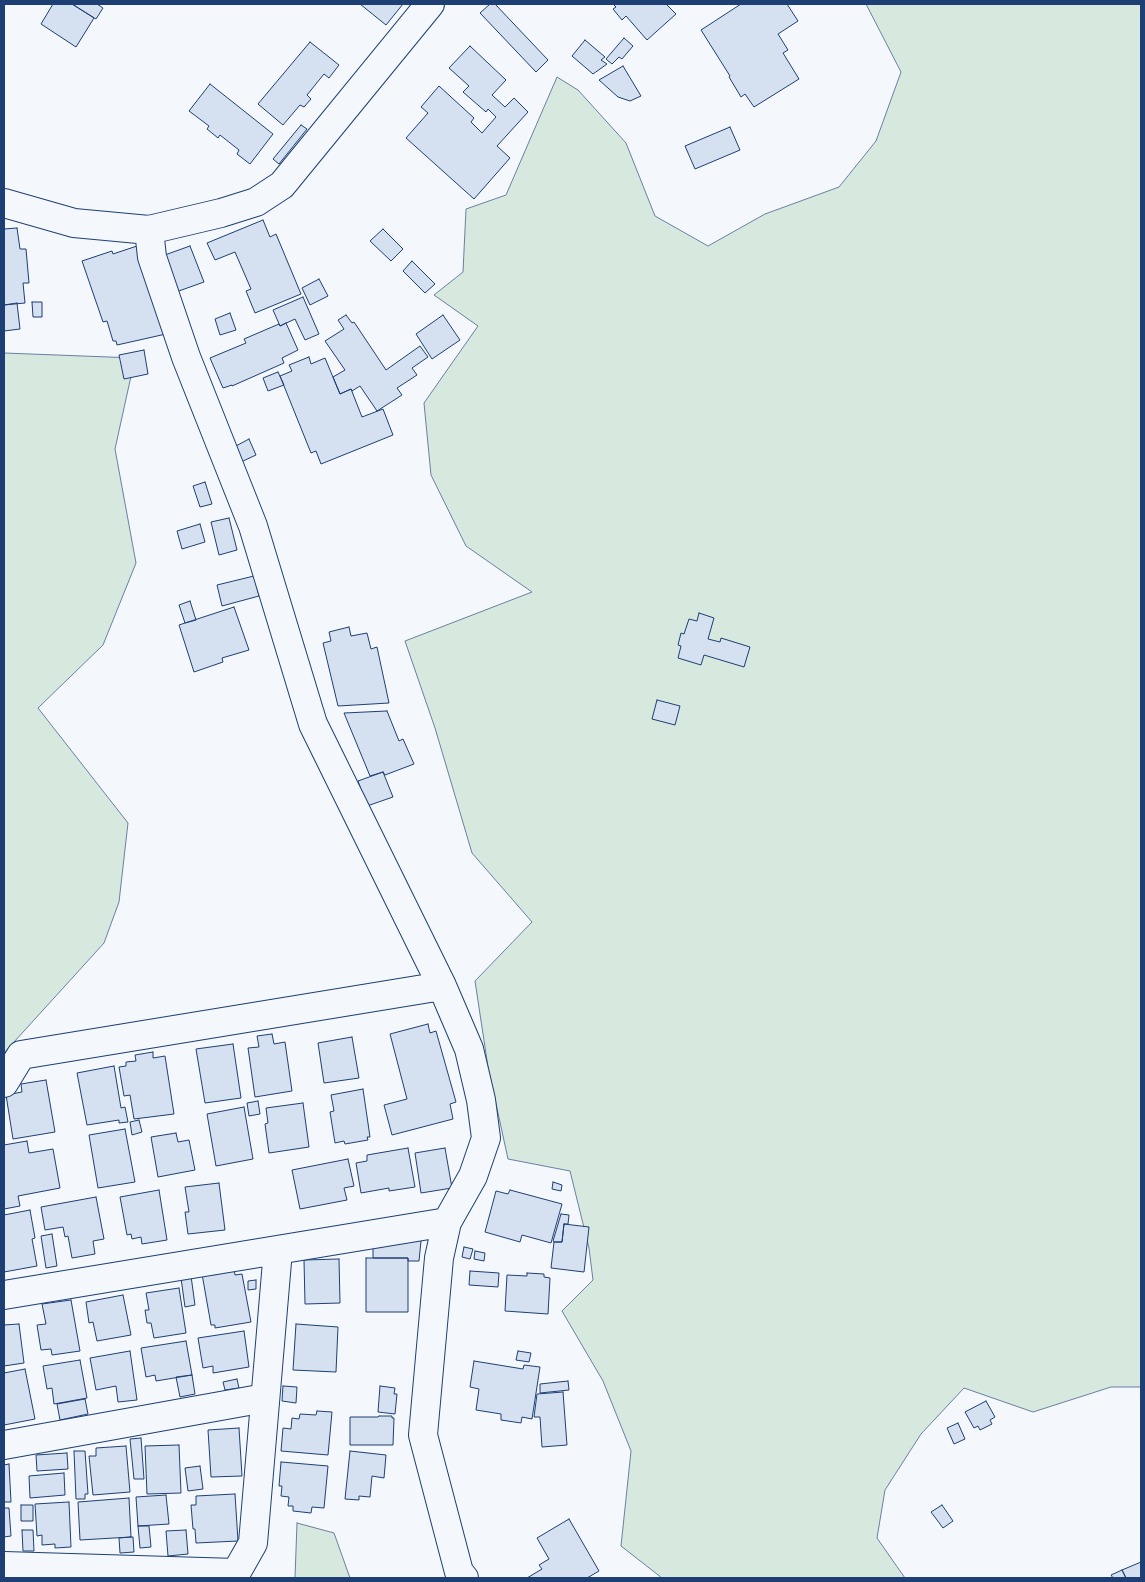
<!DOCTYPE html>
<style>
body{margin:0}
#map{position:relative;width:1145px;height:1582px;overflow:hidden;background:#f4f7fb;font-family:"IBM Plex Sans",sans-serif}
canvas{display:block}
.frame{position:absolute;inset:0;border:5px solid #1d3f73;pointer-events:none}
</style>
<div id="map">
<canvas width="1145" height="1582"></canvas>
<div class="frame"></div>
</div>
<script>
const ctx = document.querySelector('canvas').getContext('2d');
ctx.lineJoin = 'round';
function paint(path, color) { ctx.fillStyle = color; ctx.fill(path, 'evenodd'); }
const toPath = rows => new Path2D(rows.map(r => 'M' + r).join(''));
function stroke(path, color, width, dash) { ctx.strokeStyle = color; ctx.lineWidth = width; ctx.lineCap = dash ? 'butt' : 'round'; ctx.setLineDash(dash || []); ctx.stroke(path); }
const green = toPath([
 [866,4,1141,4,1141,1387,1111,1387,1033,1412,964,1388,921,1434,885,1490,877,1538,905,1578,662,1578,621,1546,631,1451,603,1381,562,1311,593,1280,589,1248,570,1171,508,1159,488,1067,475,981,532,922,472,853,435,728,405,641,532,592,466,546,431,475,424,403,478,326,434,295,463,272,466,209,506,195,557,77,578,90,626,143,655,216,708,246,765,214,839,187,876,141,901,72,866,4],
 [4,353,135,358,115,449,136,563,103,645,38,708,128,823,119,902,104,943,4,1053,4,353],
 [297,1523,334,1533,350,1578,295,1578,297,1523]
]);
const building = toPath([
 [53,4,72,4,94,18,76,47,41,24,53,4],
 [72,4,97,4,103,8,96,19,72,4],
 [360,4,403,4,386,25,360,4],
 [490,4,495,4,548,60,536,72,480,13,490,4],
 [613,4,666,4,676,14,647,40,626,16,622,20,613,9,616,7,613,4],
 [741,4,787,4,798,21,778,34,788,50,783,53,799,79,754,107,745,94,741,97,729,77,730,76,701,30,741,4],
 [624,38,633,46,622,59,619,57,612,64,606,59,624,38],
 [585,40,605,57,601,60,607,64,593,74,572,56,585,40],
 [310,42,339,65,329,78,324,74,307,95,311,99,304,107,300,105,283,125,258,104,310,42],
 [470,46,506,80,492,95,505,107,514,98,528,112,497,146,510,158,474,199,406,138,428,113,421,107,439,86,474,118,471,122,482,133,496,117,488,109,486,112,463,92,469,86,449,68,470,46],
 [623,66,641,96,630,101,618,97,599,80,623,66],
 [210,84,273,134,250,164,237,154,239,150,220,135,218,138,207,129,209,126,189,111,210,84],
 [301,125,307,129,279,164,273,159,301,125],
 [730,127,740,150,695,169,685,146,730,127],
 [263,220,270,237,276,234,301,294,255,313,246,291,251,289,235,252,215,260,207,243,263,220],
 [17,228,20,249,26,249,29,283,23,283,25,303,4,305,4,229,17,228],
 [383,229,403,249,391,261,370,241,383,229],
 [137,246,166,334,117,345,116,341,113,341,107,321,103,322,82,261,112,251,113,254,137,246],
 [190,246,204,282,176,292,162,256,190,246],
 [412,261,435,284,425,293,403,271,412,261],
 [319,279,328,296,310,305,302,288,319,279],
 [303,297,319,334,305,340,295,319,280,326,273,310,303,297],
 [32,302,42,302,42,317,33,317,32,302],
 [17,303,20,329,4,331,4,305,17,303],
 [230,313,236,330,220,335,215,319,230,313],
 [346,315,352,323,354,322,386,370,420,346,428,357,412,368,417,375,397,388,402,395,377,411,360,386,352,391,351,389,340,394,333,377,345,370,325,341,344,329,338,320,346,315],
 [443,315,460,340,432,359,416,334,443,315],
 [286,323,298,350,282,358,284,363,232,386,232,385,223,388,210,358,246,343,244,339,279,324,280,326,286,323],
 [144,350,148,374,124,379,119,355,144,350],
 [309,357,311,364,325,358,340,394,351,389,362,417,383,409,393,435,321,464,316,451,311,453,280,376,292,371,289,365,309,357],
 [278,372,284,385,268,391,263,378,278,372],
 [249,439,256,455,241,462,234,447,249,439],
 [205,482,212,504,200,507,193,486,205,482],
 [229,518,237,550,219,555,211,522,229,518],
 [200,524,205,542,182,549,177,531,200,524],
 [254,576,259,596,222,606,217,585,254,576],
 [190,601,196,620,185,623,179,605,190,601],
 [234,607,249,650,222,658,223,662,194,672,179,625,234,607],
 [699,613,714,618,708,639,720,642,721,638,750,647,744,667,704,655,701,665,678,658,681,646,678,645,681,633,684,634,689,619,697,621,699,613],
 [349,627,351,636,367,633,371,649,377,647,389,703,338,706,323,643,331,641,329,632,349,627],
 [657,700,680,706,675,725,652,719,657,700],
 [387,711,399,741,403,739,414,764,385,775,383,772,370,776,344,713,387,711],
 [383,772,393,797,367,806,358,781,383,772],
 [428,1024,430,1033,436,1031,456,1102,450,1104,453,1119,392,1135,384,1105,407,1099,390,1034,428,1024],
 [272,1034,274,1044,285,1042,292,1091,255,1097,248,1048,259,1047,257,1036,272,1034],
 [352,1037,359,1078,324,1083,318,1043,352,1037],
 [233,1044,241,1098,205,1103,196,1049,233,1044],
 [153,1052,153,1058,165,1056,174,1114,134,1119,130,1095,124,1096,119,1067,126,1066,126,1062,136,1061,135,1055,153,1052],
 [114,1066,121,1108,125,1107,128,1122,119,1123,119,1120,87,1125,77,1073,114,1066],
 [46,1080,55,1132,13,1139,6,1095,22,1092,21,1084,46,1080],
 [363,1089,370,1137,367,1137,368,1140,345,1144,344,1141,335,1143,330,1112,334,1111,331,1095,363,1089],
 [258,1101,260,1114,249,1116,247,1103,258,1101],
 [303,1103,309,1147,269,1153,265,1124,268,1123,266,1108,303,1103],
 [244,1107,253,1159,216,1166,207,1114,244,1107],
 [139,1120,142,1132,132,1135,130,1122,139,1120],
 [125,1129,135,1182,98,1188,89,1135,125,1129],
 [176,1133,178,1142,189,1140,195,1170,158,1177,151,1137,176,1133],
 [27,1141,29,1153,53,1149,60,1188,18,1196,20,1206,4,1209,4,1145,27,1141],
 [408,1148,415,1187,389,1191,389,1188,361,1193,356,1163,367,1161,367,1155,408,1148],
 [445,1148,452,1188,421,1193,415,1153,445,1148],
 [348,1159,354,1186,344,1188,347,1200,300,1209,292,1170,348,1159],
 [553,1182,562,1185,561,1191,552,1189,553,1182],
 [219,1183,225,1230,188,1234,185,1212,189,1212,185,1187,219,1183],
 [159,1190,167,1240,142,1244,141,1237,132,1239,131,1234,127,1235,120,1197,159,1190],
 [510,1190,562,1204,551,1243,522,1235,520,1242,485,1232,496,1191,508,1194,510,1190],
 [96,1197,104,1239,93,1241,95,1254,72,1258,68,1236,65,1237,63,1227,45,1230,41,1207,96,1197],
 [30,1210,35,1238,32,1239,37,1266,4,1272,4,1215,30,1210],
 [561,1214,569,1215,568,1224,564,1224,562,1242,554,1242,553,1241,561,1214],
 [564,1224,589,1227,584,1272,551,1268,554,1242,562,1242,564,1224],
 [52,1234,57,1266,46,1268,41,1236,52,1234],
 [417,1237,421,1241,419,1261,408,1261,408,1258,373,1258,373,1245,417,1237],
 [464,1247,473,1249,470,1259,462,1257,464,1247],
 [475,1251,485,1253,484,1261,474,1259,475,1251],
 [366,1258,408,1258,408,1312,366,1312,366,1258],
 [339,1259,340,1303,305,1304,304,1260,339,1259],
 [234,1268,235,1275,242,1274,251,1322,215,1328,215,1325,211,1325,202,1274,234,1268],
 [470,1271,499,1273,498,1287,469,1285,470,1271],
 [527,1273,544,1274,544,1277,550,1278,548,1314,505,1311,507,1275,527,1276,527,1273],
 [191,1276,195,1305,185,1307,181,1278,191,1276],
 [256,1280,256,1289,248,1290,248,1281,256,1280],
 [179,1288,186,1333,154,1338,151,1323,147,1323,145,1310,149,1310,146,1293,179,1288],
 [123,1295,131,1335,97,1341,93,1322,89,1323,86,1302,123,1295],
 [71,1300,80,1351,52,1355,51,1349,41,1350,37,1325,46,1324,42,1304,71,1300],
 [19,1324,24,1363,4,1366,4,1325,19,1324],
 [296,1324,338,1327,336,1372,293,1370,296,1324],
 [244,1331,249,1367,213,1373,213,1366,203,1368,198,1338,244,1331],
 [186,1341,192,1375,156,1381,155,1375,146,1377,141,1348,186,1341],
 [130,1351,137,1400,118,1402,116,1386,96,1390,90,1358,130,1351],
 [518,1351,531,1353,529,1362,516,1360,518,1351],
 [80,1360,87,1398,54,1404,52,1388,47,1389,43,1366,80,1360],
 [474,1361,523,1369,524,1365,540,1367,532,1419,522,1417,521,1423,501,1420,501,1414,476,1410,479,1389,470,1387,474,1361],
 [25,1369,35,1419,4,1425,4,1373,25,1369],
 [192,1375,195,1394,180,1397,176,1377,192,1375],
 [237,1379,239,1388,225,1390,223,1382,237,1379],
 [568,1381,569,1390,540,1393,540,1384,568,1381],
 [283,1386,297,1387,296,1403,282,1401,283,1386],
 [380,1386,395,1388,394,1394,397,1394,395,1414,378,1412,380,1386],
 [563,1392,567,1445,542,1447,540,1417,534,1417,537,1394,563,1392],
 [85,1399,88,1414,60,1420,57,1404,85,1399],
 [986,1401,995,1417,990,1420,992,1424,980,1430,978,1426,974,1428,965,1412,986,1401],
 [317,1411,332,1412,328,1455,281,1451,283,1428,291,1429,292,1418,299,1419,300,1414,316,1415,317,1411],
 [379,1416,392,1416,392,1418,394,1418,393,1445,350,1445,350,1417,378,1417,379,1416],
 [958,1423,965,1439,954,1444,947,1428,958,1423],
 [239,1428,242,1476,211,1477,208,1430,239,1428],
 [141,1438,144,1479,134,1479,130,1439,141,1438],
 [179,1445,181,1493,147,1494,145,1446,179,1445],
 [126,1446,130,1492,93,1495,89,1456,96,1456,96,1448,126,1446],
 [74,1451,85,1451,88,1494,85,1494,85,1499,76,1499,74,1451],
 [350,1451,386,1455,384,1478,372,1476,370,1497,359,1496,359,1500,345,1499,350,1451],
 [67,1453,68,1469,37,1471,36,1455,67,1453],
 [281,1462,328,1466,324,1508,312,1507,311,1513,293,1511,293,1506,288,1506,289,1497,281,1496,282,1486,279,1486,281,1462],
 [9,1464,11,1502,4,1502,4,1465,9,1464],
 [200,1466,203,1489,188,1491,185,1468,200,1466],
 [64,1473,65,1495,30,1498,29,1476,64,1473],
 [235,1494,238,1541,196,1543,195,1529,193,1529,191,1505,196,1505,196,1496,235,1494],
 [166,1495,169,1524,138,1526,136,1497,166,1495],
 [129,1498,131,1537,80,1540,78,1502,129,1498],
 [69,1502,71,1547,55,1548,55,1544,42,1545,42,1535,37,1536,35,1504,69,1502],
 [21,1505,33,1505,33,1521,21,1521,21,1505],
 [942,1505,953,1521,943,1528,931,1512,942,1505],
 [4,1508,9,1508,11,1536,4,1537,4,1508],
 [569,1519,599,1571,587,1578,527,1578,542,1569,539,1565,549,1559,537,1538,569,1519],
 [138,1526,149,1526,151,1547,140,1548,138,1526],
 [22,1530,33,1530,34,1551,23,1551,22,1530],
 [186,1530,188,1554,168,1556,166,1531,186,1530],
 [131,1537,133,1537,134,1552,120,1553,119,1538,131,1537],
 [1141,1562,1141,1578,1126,1578,1122,1570,1141,1562],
 [1122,1570,1126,1578,1113,1578,1111,1575,1122,1570]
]);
const minor = toPath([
 [4,203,74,223,149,230,221,213,256,202,282,185,430,4],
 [149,230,152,257,186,357,253,526,313,724,442,986,469,1049,481,1100,486,1138,473,1176,447,1222,439,1258,423,1435,459,1572,464,1578],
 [4,1083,21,1055,442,986],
 [4,1295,447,1222],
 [4,1445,265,1398],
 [4,1566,236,1573,253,1543,278,1250]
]);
paint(green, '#d7e8df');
stroke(green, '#687fa3', 1);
paint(building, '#d5e0f0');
stroke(building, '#1d3f73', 1);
stroke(minor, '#1d3f73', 30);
stroke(minor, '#f4f7fb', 28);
</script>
